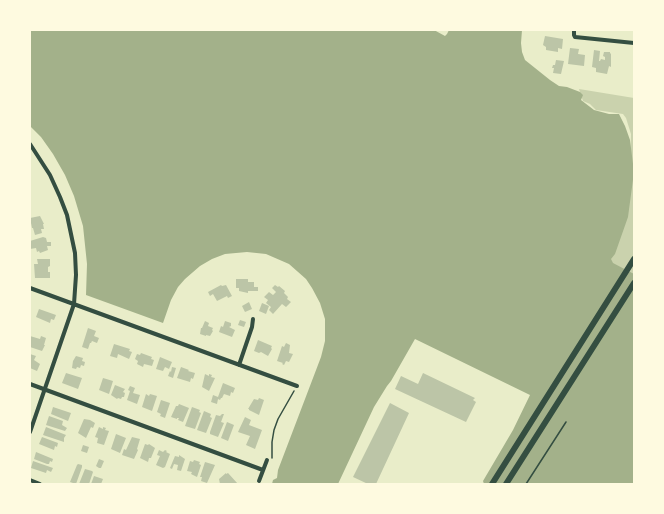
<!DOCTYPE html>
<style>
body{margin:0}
#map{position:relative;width:664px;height:514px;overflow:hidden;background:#e9edc9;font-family:Barlow,sans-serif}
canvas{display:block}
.frame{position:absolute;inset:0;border:31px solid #fefae0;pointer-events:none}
</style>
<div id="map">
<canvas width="664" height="514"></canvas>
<div class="frame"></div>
</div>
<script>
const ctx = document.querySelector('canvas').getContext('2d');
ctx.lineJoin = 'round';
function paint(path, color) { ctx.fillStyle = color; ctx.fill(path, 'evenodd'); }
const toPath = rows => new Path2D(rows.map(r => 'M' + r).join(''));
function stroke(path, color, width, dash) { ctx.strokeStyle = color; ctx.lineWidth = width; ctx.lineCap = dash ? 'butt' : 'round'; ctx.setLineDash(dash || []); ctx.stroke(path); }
const green = toPath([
 [579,89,634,98,634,284,606,258,630,178,631,134,626,118,623,114,596,110,590,104,583,101]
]);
const water = toPath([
 [30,30,434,30,445,36,447,34,449,30,522,30,521,43,522,52,525,60,550,80,559,86,567,87,580,92,583,95,581,100,594,110,609,114,619,114,625,126,630,140,634,172,628,217,615,254,611,259,613,263,634,274,634,484,484,484,483,481,513,430,530,395,415,339,391,381,387,386,374,407,338,484,272,484,273,480,277,478,278,470,321,357,325,341,325,319,320,303,312,288,306,279,289,264,266,254,247,252,225,254,212,259,200,266,185,279,178,287,171,300,163,323,86,295,87,264,83,226,74,196,65,175,53,154,41,137,30,126]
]);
const building = toPath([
 [545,36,563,39,562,49,558,48,558,52,546,50,546,47,543,45],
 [570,48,579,49,578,54,585,55,584,66,568,64],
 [594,50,600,51,599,61,600,61,601,59,605,60,605,57,603,56,604,52,610,52,610,53,611,54,611,67,609,66,607,74,596,72,596,68,592,67],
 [556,60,564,61,561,74,553,73,554,68,552,68,553,65,555,65],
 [40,216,44,224,43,224,44,229,41,229,42,233,35,235,33,228,32,228,30,218],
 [43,237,46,238,47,242,51,242,51,246,47,246,48,250,40,253,39,251,37,252,36,248,30,249,30,241],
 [37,259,50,259,50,266,48,267,48,272,50,272,50,278,35,278,34,264,38,264],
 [236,279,248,279,248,282,254,282,254,287,258,287,258,291,248,291,248,293,239,291,239,288,236,288],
 [221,285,222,286,226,285,232,296,228,298,227,296,217,301,213,294,210,296,208,292],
 [275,285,278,287,279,286,285,291,284,293,288,297,287,299,291,302,286,307,282,304,273,314,269,310,271,307,266,303,268,300,264,297,269,292,273,295,276,292,272,288],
 [249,302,252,309,245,312,242,306],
 [262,303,269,306,266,314,259,311],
 [39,309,56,315,54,320,51,319,50,323,36,317],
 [240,320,246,322,244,327,238,325],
 [205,321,209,323,208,326,213,328,212,330,213,331,210,336,206,335,206,336,200,334,201,328,202,328],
 [225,321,231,323,231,326,229,327,235,330,232,337,219,332,221,326,223,327],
 [88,328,96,331,94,336,99,338,97,343,92,341,91,343,90,343,88,349,82,347],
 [30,336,40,339,41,336,46,338,44,345,45,345,42,351,30,347],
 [258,340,272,346,271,348,272,349,268,356,261,352,259,353,254,351],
 [286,343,290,345,289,353,293,354,289,362,286,361,284,365,282,364,283,363,277,361,282,346,284,347],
 [114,344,130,349,129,351,132,352,129,359,118,354,117,358,110,356],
 [141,353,152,357,151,359,154,360,152,366,144,364,143,367,137,364,138,361,135,359,137,354,140,355],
 [30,354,36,356,34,360,40,364,37,371,30,368],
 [76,356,83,358,82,361,85,362,84,366,81,365,80,368,77,367,76,369,72,368,73,361],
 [160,357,172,362,169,369,165,367,163,371,156,369],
 [172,367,176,368,173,378,168,376,170,371,171,372],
 [181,367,189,370,188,371,195,373,193,379,191,378,190,382,177,378],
 [66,373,82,378,78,389,62,383],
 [423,373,475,398,473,400,476,402,466,422,395,389,401,376,418,384],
 [205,374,209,376,209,374,212,375,211,377,215,378,209,391,202,387],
 [103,378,113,381,109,394,99,390],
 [223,383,235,388,233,393,231,392,230,396,224,394,222,398,221,398,220,400,218,399,217,404,211,402,213,395,218,397],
 [115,385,125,389,123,392,125,393,124,397,122,397,121,399,118,398,117,399,111,395],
 [130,386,135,388,133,393,140,395,137,404,127,400,130,391,128,390],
 [146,394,149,396,150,394,157,396,152,411,142,407],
 [259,398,264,400,259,415,249,410,249,409,248,409,254,399,258,400],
 [161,400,170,403,165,418,160,416,161,414,157,412],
 [390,403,409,413,376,484,368,484,353,477],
 [179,404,189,408,183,422,178,420,179,418,177,418,177,419,171,417,176,406,178,406],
 [53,407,71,413,68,421,51,414],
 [192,407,200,410,199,412,201,413,195,429,185,426],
 [204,411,211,414,210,417,212,418,206,433,197,430],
 [222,414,224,414,221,422,224,423,218,437,210,434,210,432,216,415,220,416],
 [49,416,63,421,62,425,67,428,65,431,46,425],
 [245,417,251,420,249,425,262,430,255,449,246,445,250,436,238,432],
 [84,419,90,420,95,423,93,428,91,427,86,438,78,433],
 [227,422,234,425,228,441,221,438],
 [46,427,66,435,64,438,64,442,43,435],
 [99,427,103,429,103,427,106,428,105,430,109,431,104,445,97,443,98,438,95,437],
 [116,434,126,438,120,453,111,449],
 [42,437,58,443,57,447,55,446,54,450,39,444],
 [132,437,140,439,137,449,138,450,134,459,122,455,124,449,126,450],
 [145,444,148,445,149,444,155,448,151,458,149,458,148,462,140,458],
 [83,445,89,447,87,453,81,451],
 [159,450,163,452,165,450,167,451,166,452,170,454,165,467,163,468,156,465,160,456,157,455],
 [36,452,53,459,52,462,50,461,49,464,47,464,34,459],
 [179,455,185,459,181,471,177,470,178,465,174,464,172,469,170,468,175,456,179,457],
 [99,459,104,461,101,468,99,468,96,466],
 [194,460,200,462,199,464,201,465,197,477,191,474,192,472,187,471,190,461,193,462],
 [33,461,53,468,51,472,47,470,46,473,31,468],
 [205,462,215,465,207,483,201,481,202,477,200,477],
 [78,464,82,465,82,467,76,484,70,482,77,465],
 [85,469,92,471,93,472,89,484,79,484],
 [226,473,226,474,228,473,238,484,223,484,221,483,220,484,219,479],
 [94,476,103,479,101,484,91,484]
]);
const path = toPath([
 [272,458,272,442,274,430,278,419,294,391],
 [526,484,566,422]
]);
const minor = toPath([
 [574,30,574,35,575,37,634,43],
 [30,144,50,175,60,197,67,215,75,253,76,275,74,304,30,432],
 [30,288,297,386],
 [239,365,252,327,253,319],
 [30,384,263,470],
 [30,480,40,484],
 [259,481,267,460]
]);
const primary = toPath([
 [492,484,634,259],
 [506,484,634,283]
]);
paint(green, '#cad2ad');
paint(water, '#a3b18a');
paint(building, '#bcc5a7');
stroke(path, '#344e41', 1.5);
stroke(minor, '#344e41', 4);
stroke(primary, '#344e41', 6);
</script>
